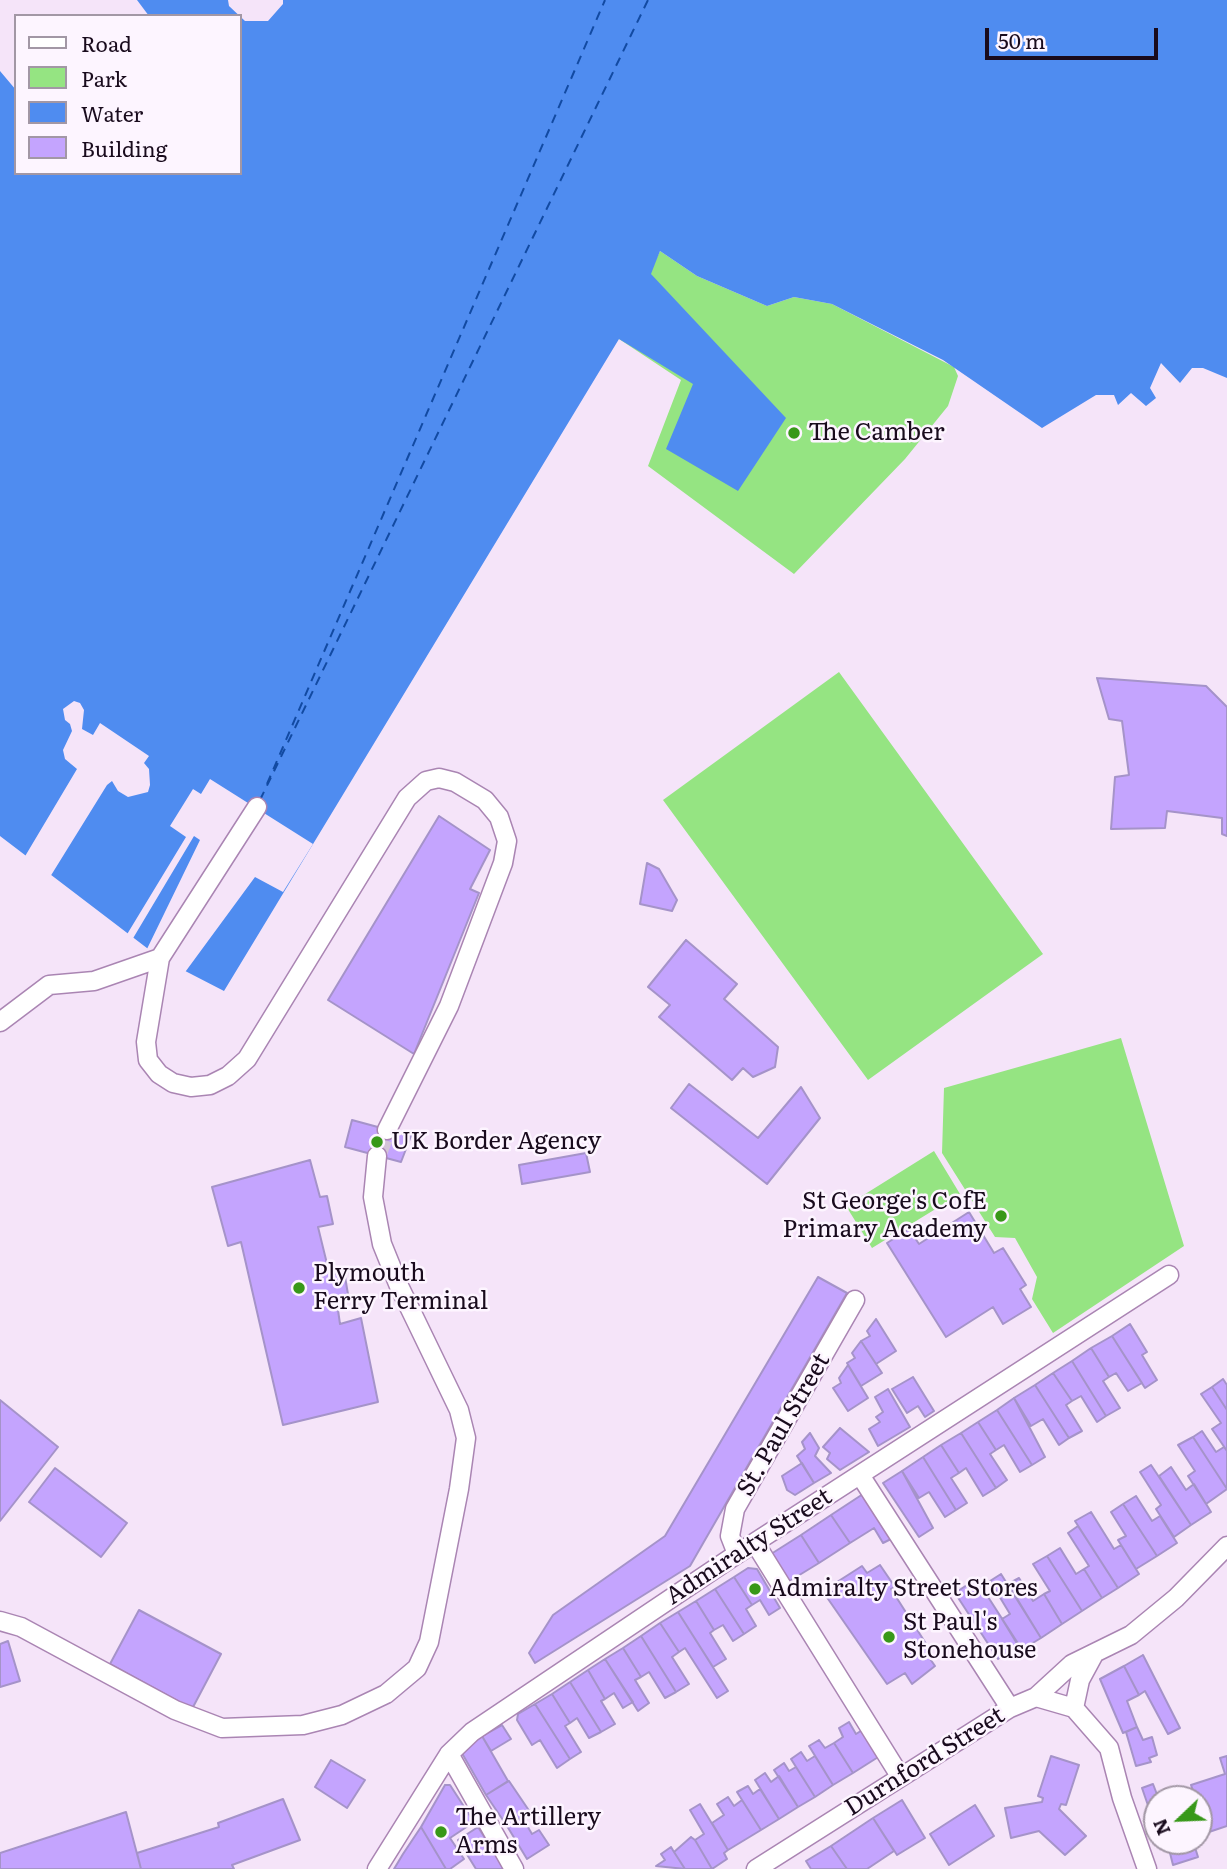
<!DOCTYPE html>
<style>
body{margin:0}
#map{position:relative;width:1227px;height:1869px;overflow:hidden;background:#f5e4f9;font-family:Literata,serif}
canvas{display:block}
.legend{position:absolute;left:14px;top:14px;width:228px;height:161px;box-sizing:border-box;background:#fdf5ff;border:2px solid #a297a5;margin:0;padding:9px 12px;list-style:none;font-size:21px;color:#190b1d}
.legend li{display:flex;align-items:center;gap:14px;height:35px}
.legend b{width:35px;border:2px solid #a297a5}
.north{position:absolute;left:1143px;top:1785px;width:70px;height:70px;box-sizing:border-box;background:#fdf5ff;border:2px solid #a297a5;border-radius:50%;rotate:247deg;font-size:19px;font-weight:700;line-height:28px;text-align:center;color:#190b1d}
.north::after{content:'';display:block;margin:auto;width:24px;height:32px;background:#389819;clip-path:polygon(50% 0,100% 100%,50% 72%,0 100%)}
.scale{position:absolute;left:985px;top:28px;width:173px;height:32px;box-sizing:border-box;border:4px solid #190b1d;border-top:0;padding-left:9px;font-size:21px;line-height:24px;white-space:nowrap;color:#190b1d;-webkit-text-stroke:5px #fdf5ff;paint-order:stroke}
</style>
<div id="map">
<canvas width="1227" height="1869"></canvas>
<ul class="legend">
<li><b style="height:9px;background:#fff"></b>Road</li>
<li><b style="height:19px;background:#95e482"></b>Park</li>
<li><b style="height:19px;background:#4f8cf0"></b>Water</li>
<li><b style="height:19px;background:#c4a4fe"></b>Building</li>
</ul>
<div class="north">N</div>
<div class="scale">50 m</div>
</div>
<script>
const ctx = document.querySelector('canvas').getContext('2d');
ctx.lineJoin = 'round';
function paint(path, color) { ctx.fillStyle = color; ctx.fill(path, 'evenodd'); }
const toPath = rows => new Path2D(rows.map(r => 'M' + r).join(''));
function stroke(path, color, width, dash) { ctx.strokeStyle = color; ctx.lineWidth = width; ctx.lineCap = dash ? 'butt' : 'round'; ctx.setLineDash(dash || []); ctx.stroke(path); }
function write(font, color, halo, rows, align = 'center') {
  ctx.font = font + ' Literata,serif'; ctx.lineWidth = 5; ctx.setLineDash([]); ctx.textBaseline = 'middle'; ctx.strokeStyle = halo; ctx.fillStyle = color; for (const [text, x, y, turn = 0] of rows) {
    ctx.save(); ctx.translate(x, y); ctx.rotate((+turn || 0) * Math.PI / 180); ctx.textAlign = isNaN(turn) ? turn : align; if (halo) ctx.strokeText(text, 0, 0); ctx.fillText(text, 0, 0); ctx.restore();
  }
}
const green = toPath([
 [660,251,697,276,767,306,794,297,832,304,954,367,958,376,948,406,905,459,794,574,648,466,681,380,619,339],
 [839,672,1043,954,868,1080,663,800],
 [1121,1038,1184,1246,1053,1333,1032,1299,1037,1277,1015,1238,995,1237,942,1153,944,1088],
 [934,1151,960,1194,872,1248,846,1206]
]);
const water = toPath([
 [137,0,1227,0,1227,378,1203,368,1192,368,1180,383,1161,363,1150,388,1156,398,1146,406,1131,393,1118,405,1114,395,1096,395,1042,428,943,360,832,304,794,297,767,306,697,276,660,251,651,274,786,418,738,491,666,449,693,384,619,339,224,991,160,958,0,836,0,71,16,90,16,173,240,173,240,16,149,16]
]);
const pier = toPath([
 [228,0,283,0,283,4,268,21,245,21,229,6],
 [74,701,80,703,84,710,82,729,93,735,100,723,149,756,144,763,149,769,150,785,148,792,128,797,118,791,112,781,107,785,50,877,24,858,77,769,65,759,63,750,72,731,70,724,65,720,63,709],
 [210,779,313,844,283,892,255,877,183,975,146,951,200,840,194,836,132,940,126,936,186,837,170,826,193,789,201,794]
]);
const ferry = toPath([
 [267,784,605,0],
 [260,800,648,0]
]);
const building = toPath([
 [1097,678,1206,686,1227,707,1227,836,1222,834,1222,818,1167,811,1165,828,1111,829,1115,777,1129,775,1122,721,1109,719,1097,678],
 [439,816,490,850,470,889,479,893,414,1054,328,1000,439,816],
 [647,863,659,869,677,900,672,911,640,904,647,863],
 [686,940,737,984,724,999,778,1047,775,1067,753,1077,743,1068,732,1080,659,1017,670,1005,648,987,686,940],
 [689,1084,758,1138,801,1087,820,1118,767,1184,671,1108,689,1084],
 [352,1120,411,1136,401,1162,345,1147,352,1120],
 [586,1153,590,1172,522,1184,519,1165,586,1153],
 [310,1160,320,1197,327,1196,333,1224,318,1227,330,1276,344,1271,349,1300,337,1303,340,1324,361,1318,378,1402,283,1425,241,1242,228,1246,212,1187,310,1160],
 [969,1212,994,1253,1003,1248,1026,1285,1020,1289,1031,1307,1003,1324,993,1307,946,1337,887,1243,909,1229,919,1244,969,1212],
 [818,1277,847,1293,690,1566,535,1663,529,1653,553,1615,665,1536,818,1277],
 [876,1319,896,1351,876,1364,861,1341,870,1336,867,1331,876,1319],
 [1130,1324,1147,1352,1142,1355,1157,1380,1145,1388,1112,1336,1130,1324],
 [1112,1336,1142,1383,1128,1391,1116,1373,1109,1377,1091,1348,1112,1336],
 [861,1341,882,1373,861,1386,847,1363,855,1358,852,1353,861,1341],
 [1091,1348,1109,1377,1103,1381,1120,1408,1106,1416,1072,1361,1091,1348],
 [1072,1361,1106,1416,1097,1422,1081,1396,1072,1401,1053,1373,1072,1361],
 [848,1365,868,1398,848,1411,833,1388,841,1383,839,1378,848,1365],
 [1053,1373,1072,1401,1066,1405,1082,1431,1069,1438,1035,1385,1053,1373],
 [913,1377,934,1411,925,1417,918,1406,907,1413,892,1389,913,1377],
 [1223,1379,1227,1385,1227,1410,1212,1387,1223,1379],
 [1035,1385,1069,1438,1059,1445,1043,1419,1031,1426,1014,1398,1035,1385],
 [1212,1387,1227,1410,1227,1451,1212,1429,1221,1423,1201,1394,1212,1387],
 [888,1389,910,1427,878,1446,869,1429,880,1422,876,1417,883,1412,875,1397,888,1389],
 [1014,1398,1045,1457,1032,1465,997,1410,1014,1398],
 [0,1400,58,1447,0,1521,0,1400],
 [997,1410,1032,1465,1020,1472,1004,1445,996,1450,978,1422,997,1410],
 [978,1422,996,1450,990,1454,1007,1480,996,1488,961,1433,978,1422],
 [840,1428,869,1452,840,1470,827,1459,830,1453,823,1447,840,1428],
 [1202,1431,1216,1452,1224,1447,1227,1451,1227,1489,1193,1437,1202,1431],
 [810,1433,819,1448,815,1456,831,1473,814,1483,797,1456,805,1449,802,1442,810,1433],
 [961,1433,996,1488,983,1496,966,1468,959,1473,941,1445,961,1433],
 [1193,1437,1227,1489,1206,1504,1188,1476,1195,1471,1178,1445,1193,1437],
 [941,1445,959,1473,951,1478,967,1503,956,1510,923,1457,941,1445],
 [923,1457,956,1510,945,1517,929,1492,919,1498,902,1471,923,1457],
 [802,1463,814,1483,795,1495,787,1490,782,1476,802,1463],
 [1151,1465,1191,1525,1174,1537,1156,1509,1161,1505,1140,1472,1151,1465],
 [1171,1467,1186,1490,1194,1484,1211,1512,1191,1525,1159,1476,1171,1467],
 [55,1468,127,1523,101,1557,29,1502,55,1468],
 [902,1471,933,1528,919,1537,883,1483,902,1471],
 [863,1494,891,1539,883,1543,874,1528,850,1543,831,1515,863,1494],
 [1136,1496,1152,1521,1160,1516,1177,1543,1157,1556,1123,1504,1136,1496],
 [1123,1504,1157,1556,1136,1569,1118,1540,1126,1536,1111,1512,1123,1504],
 [1091,1512,1114,1549,1121,1545,1139,1574,1118,1588,1075,1521,1091,1512],
 [831,1515,850,1543,819,1563,801,1535,831,1515],
 [1078,1526,1118,1588,1102,1598,1084,1569,1089,1566,1068,1533,1078,1526],
 [801,1535,819,1563,788,1582,771,1554,801,1535],
 [1060,1548,1076,1574,1084,1569,1102,1598,1082,1611,1047,1556,1060,1548],
 [1047,1556,1082,1611,1062,1624,1044,1594,1050,1591,1033,1564,1047,1556],
 [880,1565,895,1587,891,1589,932,1653,928,1656,935,1666,912,1684,905,1673,887,1684,826,1596,840,1587,837,1582,862,1566,867,1573,880,1565],
 [748,1568,757,1569,780,1608,769,1615,760,1600,752,1605,734,1577,748,1568],
 [1001,1574,1041,1638,1021,1650,1002,1619,1010,1614,990,1581,1001,1574],
 [734,1577,752,1605,746,1609,756,1626,744,1634,715,1589,734,1577],
 [1019,1578,1033,1601,1044,1594,1062,1624,1041,1638,1008,1584,1019,1578],
 [973,1581,978,1588,981,1586,1019,1645,998,1659,955,1593,973,1581],
 [715,1589,744,1634,733,1641,723,1625,714,1630,696,1601,715,1589],
 [696,1601,714,1630,710,1633,726,1659,713,1667,678,1612,696,1601],
 [139,1610,221,1654,192,1709,110,1664,139,1610],
 [678,1612,728,1691,717,1698,685,1648,679,1652,660,1623,678,1612],
 [660,1623,679,1652,672,1657,689,1684,676,1692,641,1636,660,1623],
 [641,1636,676,1692,665,1698,649,1672,641,1677,623,1648,641,1636],
 [8,1641,20,1681,0,1687,0,1644,8,1641],
 [623,1648,641,1677,635,1680,649,1703,638,1711,605,1659,623,1648],
 [1143,1655,1180,1728,1168,1734,1145,1691,1139,1695,1124,1666,1143,1655],
 [605,1659,633,1702,623,1708,614,1693,605,1699,588,1670,605,1659],
 [1124,1666,1139,1695,1127,1701,1137,1727,1123,1733,1100,1679,1124,1666],
 [588,1670,605,1699,601,1701,615,1724,601,1732,570,1682,588,1670],
 [570,1682,601,1732,589,1738,577,1718,570,1723,552,1694,570,1682],
 [552,1694,570,1723,565,1726,581,1752,570,1759,535,1704,552,1694],
 [535,1704,570,1759,557,1768,540,1740,532,1745,517,1720,518,1714,535,1704],
 [849,1722,856,1734,867,1727,883,1754,853,1773,834,1743,843,1737,839,1728,849,1722],
 [502,1725,511,1739,491,1751,482,1736,502,1725],
 [1137,1727,1143,1740,1152,1737,1157,1755,1149,1758,1151,1762,1136,1766,1126,1732,1137,1727],
 [482,1736,508,1781,486,1795,463,1755,463,1748,482,1736],
 [819,1740,825,1748,834,1743,853,1773,833,1785,809,1746,819,1740],
 [801,1752,807,1761,815,1756,833,1785,815,1797,791,1759,801,1752],
 [1051,1756,1079,1765,1066,1805,1061,1804,1059,1809,1086,1836,1065,1855,1039,1831,1011,1838,1005,1808,1042,1802,1043,1798,1038,1796,1051,1756],
 [1227,1756,1227,1826,1206,1833,1199,1799,1196,1799,1191,1785,1225,1774,1220,1758,1227,1756],
 [331,1760,365,1780,347,1808,315,1787,331,1760],
 [784,1763,789,1771,796,1767,815,1797,798,1807,774,1770,784,1763],
 [765,1773,771,1782,779,1776,798,1807,779,1819,755,1780,765,1773],
 [509,1781,530,1812,507,1826,486,1795,509,1781],
 [1153,1784,1158,1797,1168,1793,1170,1799,1157,1799,1157,1815,1152,1817,1142,1788,1153,1784],
 [445,1785,450,1785,474,1822,450,1838,464,1859,450,1869,446,1869,421,1827,445,1785],
 [748,1786,753,1794,760,1789,779,1819,761,1830,737,1792,748,1786],
 [728,1797,734,1806,742,1800,761,1830,728,1850,712,1823,724,1815,717,1804,728,1797],
 [283,1799,300,1840,232,1865,234,1869,141,1869,137,1853,219,1827,218,1823,283,1799],
 [902,1800,925,1838,897,1855,873,1818,902,1800],
 [700,1804,728,1850,724,1853,727,1859,712,1869,695,1840,704,1834,690,1810,700,1804],
 [975,1805,994,1836,949,1865,930,1834,975,1805],
 [126,1812,141,1869,0,1869,0,1853,126,1812],
 [522,1817,532,1834,539,1830,549,1845,527,1859,507,1826,522,1817],
 [873,1818,894,1851,867,1869,847,1869,831,1846,873,1818],
 [421,1827,446,1869,394,1869,403,1854,421,1827],
 [478,1827,505,1869,476,1869,458,1840,478,1827],
 [691,1837,695,1840,712,1869,685,1869,674,1852,691,1837],
 [1167,1841,1193,1841,1198,1857,1173,1865,1167,1841],
 [831,1846,847,1869,811,1869,806,1861,831,1846],
 [671,1847,674,1852,685,1869,656,1866,665,1860,661,1854,671,1847]
]);
const minorTunnel = toPath([
 [377,1156,387,1130]
]);
const minor = toPath([
 [257,807,160,958,146,1042,148,1060,159,1074,173,1083,191,1087,210,1085,228,1076,247,1059,407,798,426,781,439,778,455,782,485,800,499,817,507,841,503,863,449,1006,387,1130],
 [0,1022,49,985,94,981,160,958],
 [860,1475,1010,1708],
 [755,1543,900,1776],
 [737,1554,730,1536,735,1509,855,1300],
 [0,1621,21,1627,175,1710,222,1728,303,1725,342,1715,386,1694,417,1668,429,1642,459,1489,466,1438,459,1410,399,1286,382,1244,373,1197,377,1156],
 [1036,1697,1074,1708,1109,1748,1122,1798,1147,1869],
 [1074,1708,1080,1680,1093,1656],
 [449,1754,514,1869],
 [377,1869,449,1754,472,1732,737,1554,1169,1275],
 [756,1869,1010,1708,1036,1697,1072,1664,1131,1635,1176,1598,1227,1546]
]);
const markers = [
 [794,433,7,"#389819"],
 [377,1142,7,"#389819"],
 [1001,1216,7,"#389819"],
 [299,1288,7,"#389819"],
 [755,1589,7,"#389819"],
 [889,1637,7,"#389819"],
 [441,1832,7,"#389819"]
];
const poiNames = [
 ["The Camber",808,433],
 ["UK Border Agency",391,1142],
 ["St George's CofE",987,1202,"right"],
 ["Primary Academy",987,1230,"right"],
 ["Plymouth",313,1274],
 ["Ferry Terminal",313,1302],
 ["Admiralty Street Stores",769,1589],
 ["St Paul's",903,1623],
 ["Stonehouse",903,1651],
 ["The Artillery",455,1818],
 ["Arms",455,1846]
];
const streetNames = [
 ["St. Paul Street",784,1425,-60],
 ["Admiralty Street",749,1547,-33],
 ["Durnford Street",925,1762,-32]
];
paint(green, '#95e482');
paint(water, '#4f8cf0');
paint(pier, '#f5e4f9');
stroke(ferry, '#124aa2', 2, [9, 7]);
paint(building, '#c4a4fe');
stroke(building, '#a593c9', 2);
stroke(minorTunnel, '#d4c3d8', 18, [18, 9]);
stroke(minor, '#aa85b3', 21);
stroke(minor, '#fff', 18);
for (const [x, y, r, color] of markers) { const dot = new Path2D(); dot.arc(x, y, r, 0, 2 * Math.PI); ctx.fillStyle = color; ctx.fill(dot); stroke(dot, '#fdf5ff', 2.5); }
write('24px', '#190b1d', '#fdf5ff', poiNames, 'left');
write('24px', '#190b1d', '#fdf5ff', streetNames);
</script>
